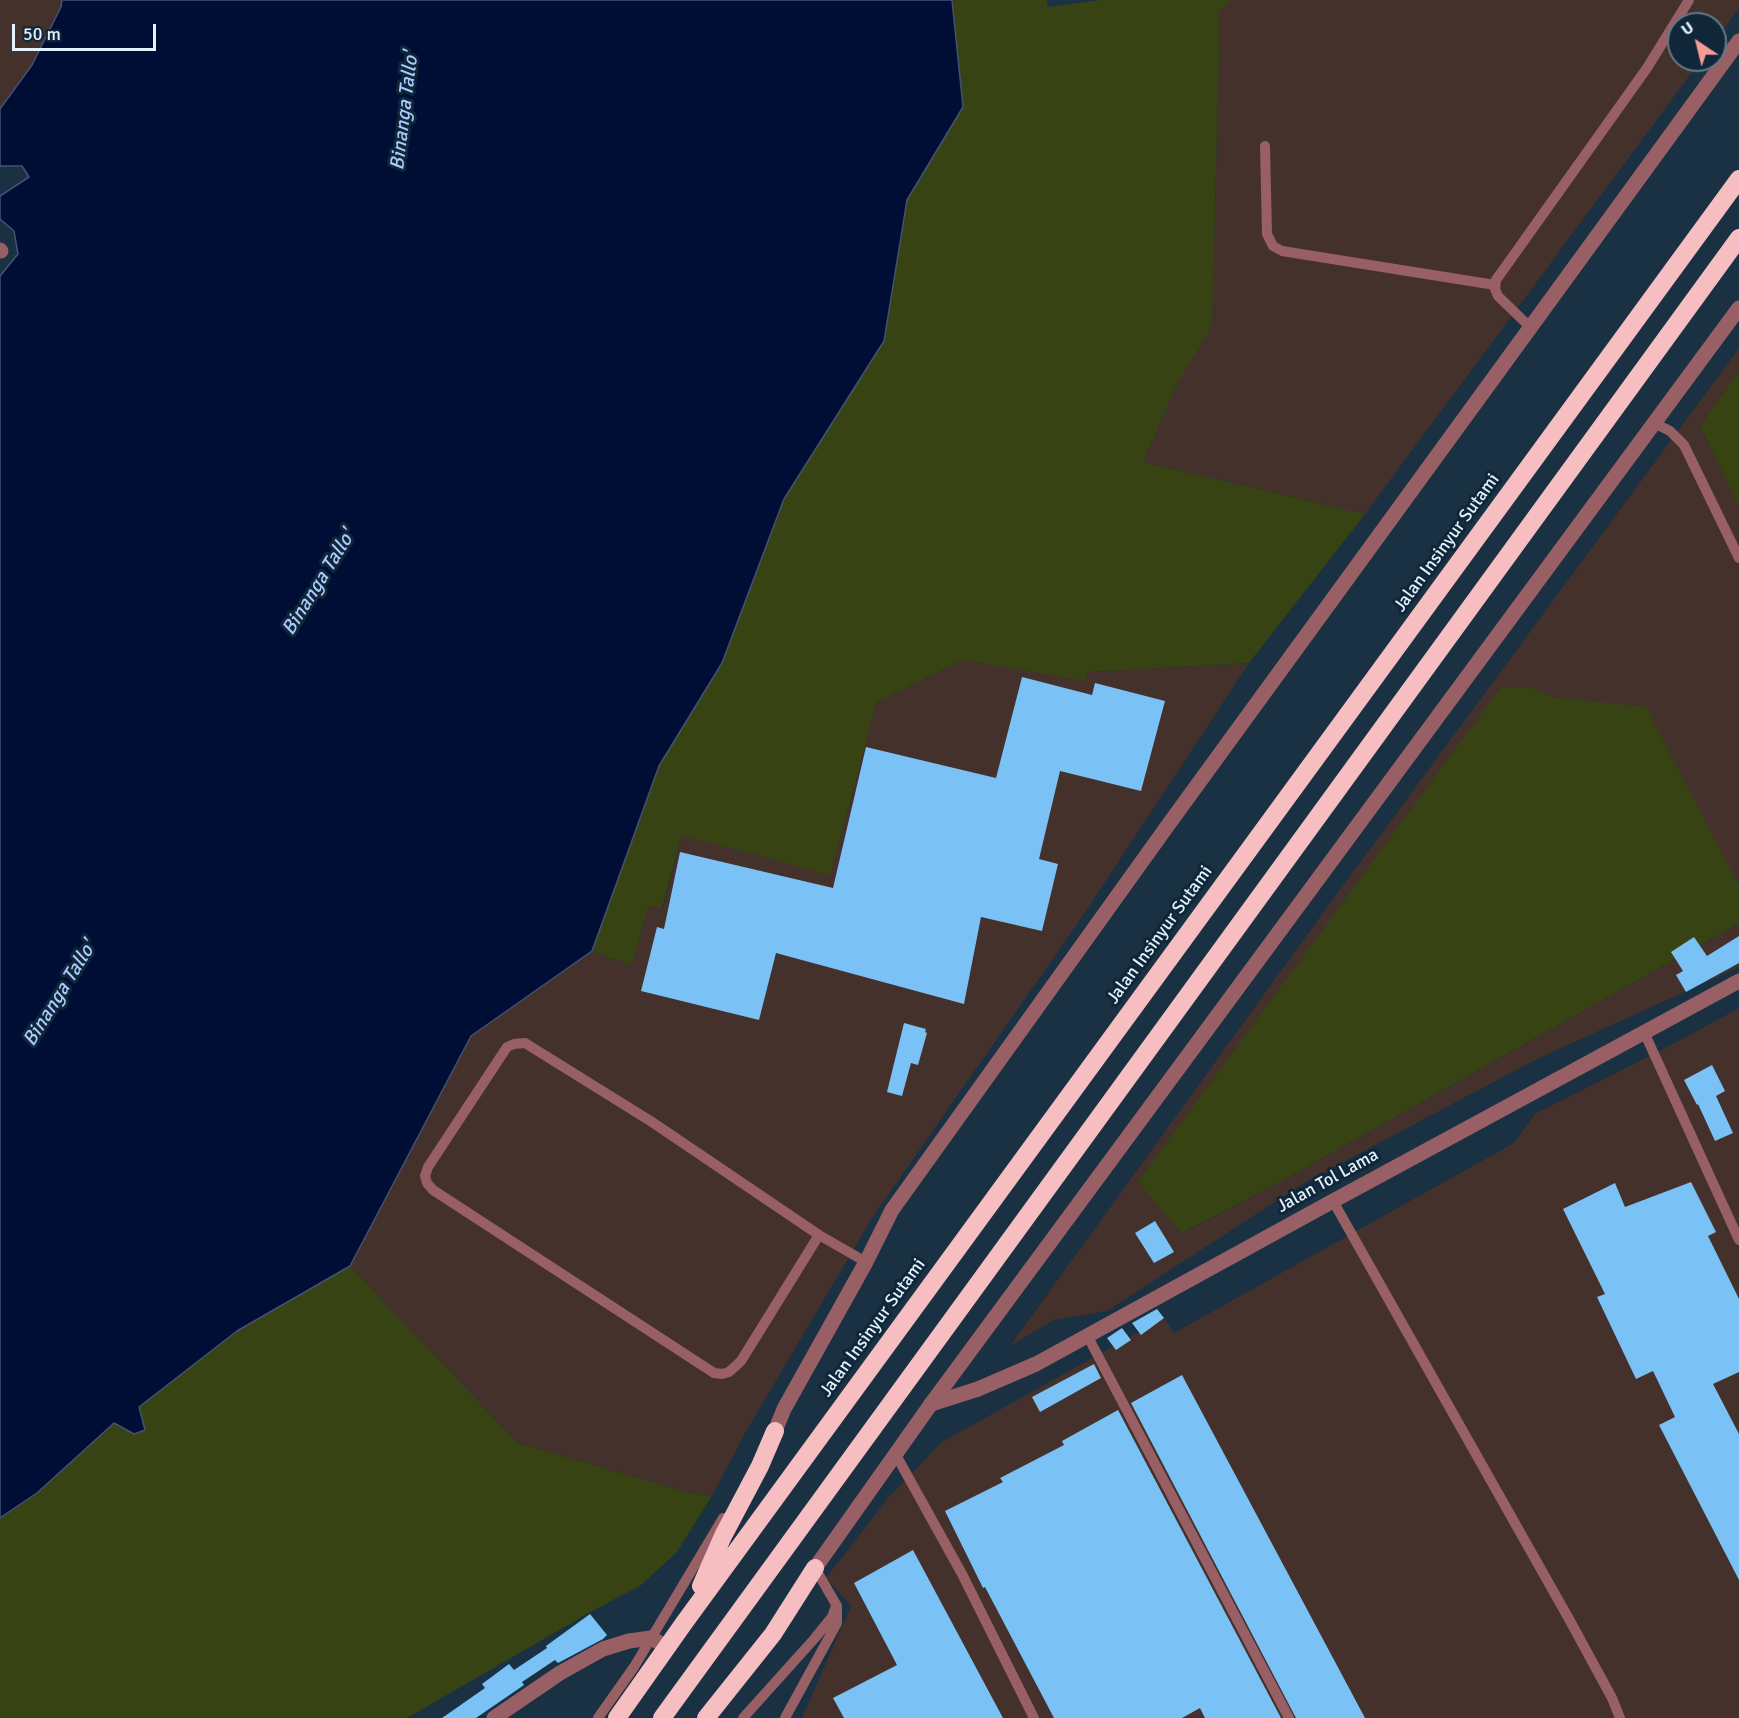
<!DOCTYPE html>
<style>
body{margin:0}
#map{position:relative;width:1739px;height:1718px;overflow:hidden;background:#193142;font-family:Signika,sans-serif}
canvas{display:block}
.north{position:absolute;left:1667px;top:12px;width:60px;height:60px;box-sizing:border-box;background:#0f2738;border:2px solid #647887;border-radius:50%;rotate:325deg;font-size:16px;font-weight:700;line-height:24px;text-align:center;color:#e4f2fd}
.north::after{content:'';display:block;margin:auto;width:21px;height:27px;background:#f59c94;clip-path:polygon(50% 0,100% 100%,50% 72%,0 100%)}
.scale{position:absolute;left:12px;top:24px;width:144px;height:27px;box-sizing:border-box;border:3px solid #e4f2fd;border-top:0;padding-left:8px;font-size:18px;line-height:21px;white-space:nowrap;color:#e4f2fd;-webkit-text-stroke:4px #0f2738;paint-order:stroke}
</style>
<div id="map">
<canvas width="1739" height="1718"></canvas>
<div class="north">U</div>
<div class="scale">50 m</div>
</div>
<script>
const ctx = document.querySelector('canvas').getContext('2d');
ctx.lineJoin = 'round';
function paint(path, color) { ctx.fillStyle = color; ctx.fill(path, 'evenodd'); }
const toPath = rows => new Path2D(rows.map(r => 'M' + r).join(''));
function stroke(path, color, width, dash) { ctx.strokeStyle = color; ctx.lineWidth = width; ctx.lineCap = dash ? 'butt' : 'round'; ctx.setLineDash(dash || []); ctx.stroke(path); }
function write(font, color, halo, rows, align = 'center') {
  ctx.font = font + ' Signika,sans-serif'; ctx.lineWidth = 6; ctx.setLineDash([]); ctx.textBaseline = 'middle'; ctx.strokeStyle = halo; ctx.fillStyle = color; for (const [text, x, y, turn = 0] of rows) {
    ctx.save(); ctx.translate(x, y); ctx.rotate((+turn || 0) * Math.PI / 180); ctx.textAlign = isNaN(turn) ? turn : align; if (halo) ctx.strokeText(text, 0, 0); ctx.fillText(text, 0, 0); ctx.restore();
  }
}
const industrial = toPath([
 [0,0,62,0,61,11,32,65,0,109],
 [1233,0,1739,0,1739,8,1715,41,1715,24,1679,24,1679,60,1701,60,1365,514,1143,462,1177,385,1212,327,1220,10],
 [1739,348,1739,371,1700,426,1739,507,1739,886,1646,708,1553,697,1532,688,1138,1182,1183,1233,1280,1182,1739,923,1739,967,1535,1060,1304,1183,1107,1311,1054,1320,1010,1346,1320,917],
 [963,660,1086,680,1088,672,1249,663,1082,917,872,1218,744,1435,712,1496,694,1494,518,1443,350,1266,471,1036,592,951,632,966,648,907,663,908,682,835,872,719,877,702],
 [1739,1008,1739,1718,802,1718,851,1606,826,1578,888,1498,942,1442,1164,1318,1174,1333,1514,1143,1535,1114,1675,1043]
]);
const green = toPath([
 [952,0,1047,0,1048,7,1101,0,1233,0,1220,10,1212,327,1177,385,1143,462,1365,514,1249,663,1088,672,1086,681,963,660,877,702,830,875,682,835,662,908,648,907,632,966,592,951,659,766,722,663,784,499,884,341,907,200,963,106],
 [1739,371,1739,507,1700,426],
 [1501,687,1532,688,1553,697,1646,707,1739,886,1739,923,1280,1182,1182,1233,1138,1182],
 [350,1266,518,1443,694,1494,712,1496,677,1552,640,1586,594,1610,407,1718,0,1718,0,1518,37,1493,115,1422,134,1434,139,1407,237,1331]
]);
const water = toPath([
 [62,0,952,0,963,107,907,200,884,341,784,499,722,663,659,766,592,951,471,1036,350,1266,237,1331,139,1407,145,1430,134,1434,114,1423,37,1493,0,1518,0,276,18,254,14,231,0,219,0,196,29,177,22,166,0,166,0,109,32,65,61,7,62,0]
]);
const building = toPath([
 [1022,677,1092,695,1095,683,1165,701,1141,791,1060,771,1039,859,1058,864,1042,931,981,917,964,1004,776,953,759,1020,641,991,657,927,664,929,680,852,833,888,866,747,996,778],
 [1739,936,1739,963,1686,992,1676,975,1683,971,1671,952,1694,937,1707,956],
 [904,1023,926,1029,925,1032,927,1033,918,1065,911,1063,902,1096,887,1092],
 [1712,1065,1725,1091,1716,1096,1733,1133,1715,1141,1698,1104,1697,1105,1684,1080],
 [1691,1182,1716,1232,1708,1236,1739,1299,1739,1372,1713,1384,1739,1434,1739,1580,1659,1425,1675,1417,1653,1371,1636,1379,1597,1297,1605,1294,1563,1209,1615,1183,1625,1207],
 [1155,1221,1174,1252,1154,1263,1135,1233],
 [1157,1309,1164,1318,1141,1335,1132,1323],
 [1122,1328,1131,1340,1116,1350,1107,1338],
 [1094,1364,1101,1378,1040,1412,1032,1397],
 [1182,1375,1365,1718,1296,1718,1131,1403],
 [1118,1410,1281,1718,1205,1718,1200,1708,1182,1718,1054,1718,985,1587,983,1588,945,1511,1003,1482,1000,1478,1064,1445,1062,1441],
 [913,1550,1003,1718,844,1718,833,1698,897,1665,854,1583],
 [590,1614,607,1635,603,1639,558,1663,555,1660,522,1682,524,1685,476,1718,442,1718,485,1688,482,1684,509,1664,514,1670,547,1648,546,1646]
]);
const service = toPath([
 [1265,146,1267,234,1273,246,1282,251,1495,285],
 [1531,328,1498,296,1495,289,1496,280,1647,68,1689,0],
 [1654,423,1670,431,1684,445,1739,558],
 [1644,1032,1739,1240],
 [1333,1201,1569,1619,1612,1698,1620,1718],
 [819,1235,741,1361,729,1372,722,1374,714,1373,433,1190,427,1183,425,1176,428,1167,507,1047,514,1044,525,1043,652,1122,819,1235,866,1262],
 [1087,1335,1289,1718],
 [896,1455,962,1574,1034,1718],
 [598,1718,634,1667,723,1518],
 [743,1718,815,1638,832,1617,836,1606],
 [785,1718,837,1623,837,1606,815,1568]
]);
const minor = toPath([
 [0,250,1,251],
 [931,1404,978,1389,1036,1364,1333,1201,1739,981],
 [494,1718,560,1673,603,1649,629,1641,651,1638,667,1647]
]);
const tertiary = toPath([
 [775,1431,784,1409,866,1262,892,1210,1171,821,1739,41],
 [815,1568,931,1404,1739,308]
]);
const motorway = toPath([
 [701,1586,723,1536,760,1466,775,1431],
 [617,1718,684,1623,1739,179],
 [662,1718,1739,238],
 [706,1718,773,1634,815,1568]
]);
const streetNames = [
 ["Jalan Insinyur Sutami",1447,543,-54],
 ["Jalan Insinyur Sutami",1160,935,-54],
 ["Jalan Tol Lama",1328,1181,-29],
 ["Jalan Insinyur Sutami",873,1328,-54]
];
const waterNames = [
 ["Binanga Tallo'",405,111,-83],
 ["Binanga Tallo'",319,583,-58],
 ["Binanga Tallo'",60,994,-58]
];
paint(industrial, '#44312b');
paint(green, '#374313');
paint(water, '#000e36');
stroke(water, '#445272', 1.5);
paint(building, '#7ac1f5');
stroke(service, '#986064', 10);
stroke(minor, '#986064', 15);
stroke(tertiary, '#986064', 15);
stroke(motorway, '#f6bec1', 18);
write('18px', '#e4f2fd', '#0f2738', streetNames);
write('italic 20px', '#aac9fd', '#0f2738', waterNames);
</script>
